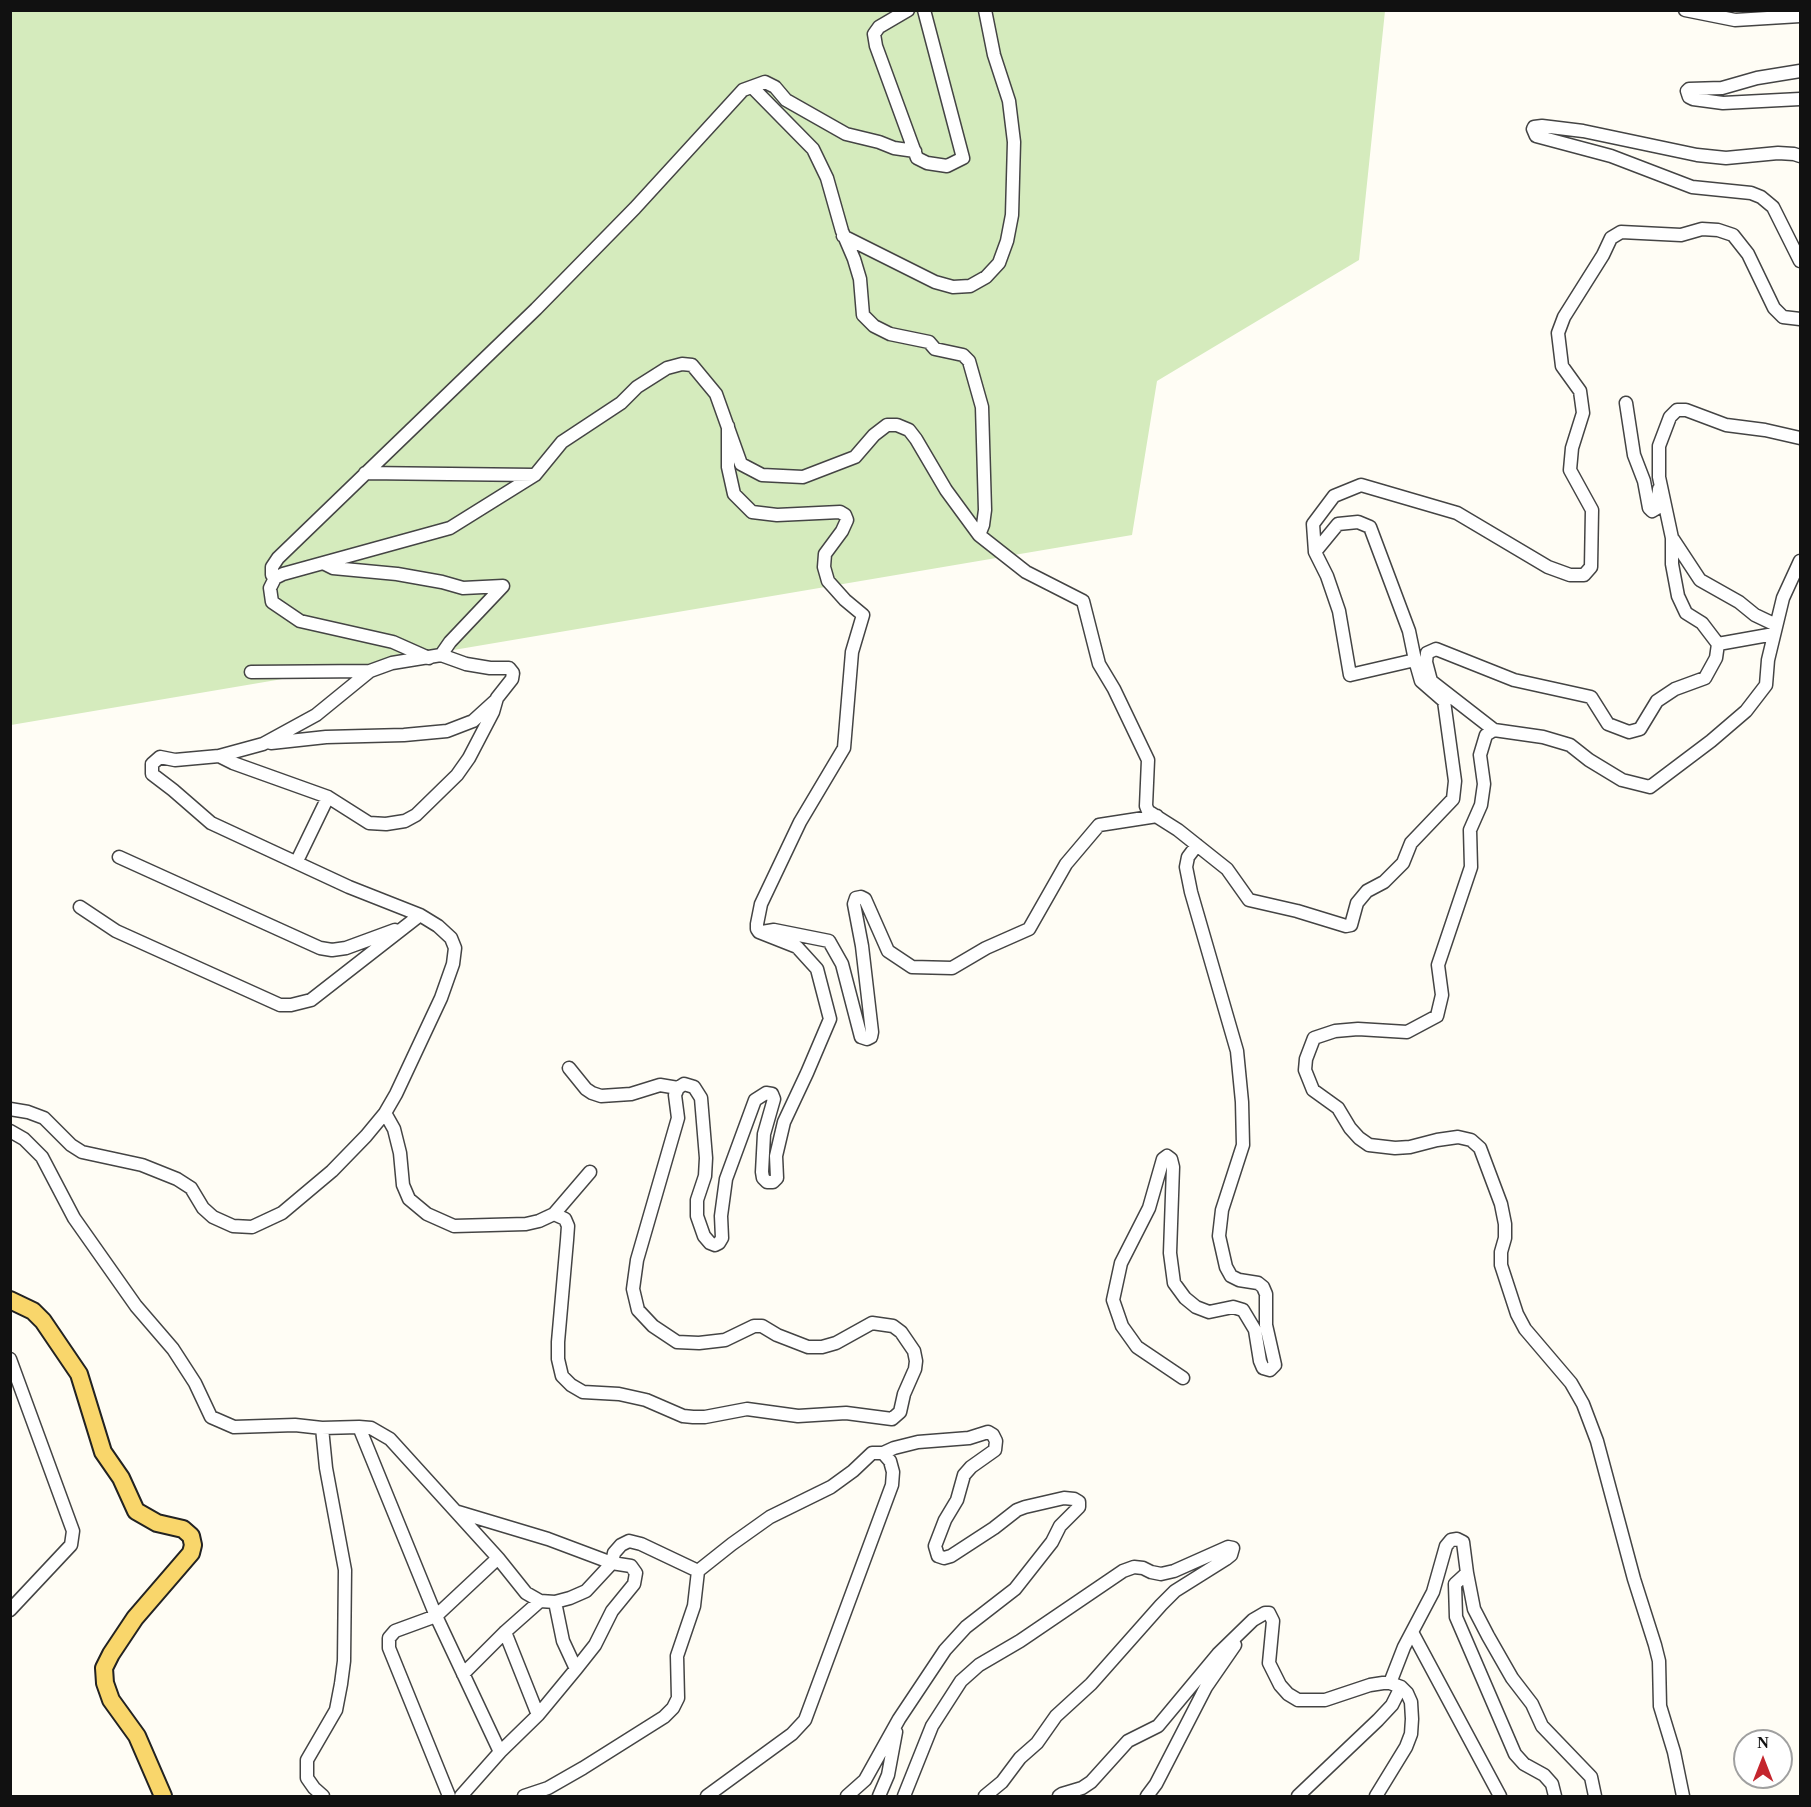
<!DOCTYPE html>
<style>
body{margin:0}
#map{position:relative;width:1811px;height:1807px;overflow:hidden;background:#fffdf5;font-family:Georgia,serif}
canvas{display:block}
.frame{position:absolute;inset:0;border:12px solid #111;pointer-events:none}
.north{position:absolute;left:1733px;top:1729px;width:60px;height:60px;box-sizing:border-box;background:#fff;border:2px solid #a0a0a0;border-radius:50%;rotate:0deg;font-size:16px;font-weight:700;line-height:24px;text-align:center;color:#111}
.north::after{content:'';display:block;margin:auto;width:21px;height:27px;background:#c4262e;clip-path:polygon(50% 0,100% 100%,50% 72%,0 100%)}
</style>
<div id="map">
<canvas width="1811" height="1807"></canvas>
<div class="frame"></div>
<div class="north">N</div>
</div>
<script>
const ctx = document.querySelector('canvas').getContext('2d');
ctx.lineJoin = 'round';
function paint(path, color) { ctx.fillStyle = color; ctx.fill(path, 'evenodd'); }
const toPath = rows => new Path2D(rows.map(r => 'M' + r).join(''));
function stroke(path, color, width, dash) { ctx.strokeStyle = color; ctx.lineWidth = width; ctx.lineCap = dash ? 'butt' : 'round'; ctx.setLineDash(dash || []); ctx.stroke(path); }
const green = toPath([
 [11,11,1385,11,1359,260,1157,381,1132,535,11,725]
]);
const minor = toPath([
 [908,10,879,27,874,34,876,46,917,158,927,163,947,166,963,158,924,10],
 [1685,10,1735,20,1800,16],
 [1800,71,1757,78,1722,88,1689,89,1687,91,1689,97,1693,99,1723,103,1800,99],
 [752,87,813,149,827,178,842,231,854,259,860,279,863,315,874,326,890,334,929,342,935,349,963,355,969,361,982,407,985,510,983,525,979,535],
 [1800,156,1794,154,1778,153,1726,158,1697,155,1583,131,1542,126,1534,127,1533,129,1536,136,1611,156,1692,187,1751,193,1761,197,1773,207,1800,261],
 [843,236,935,282,953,287,970,286,986,277,999,263,1007,241,1012,215,1014,142,1009,101,994,55,985,10],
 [1626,403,1634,455,1644,481,1649,508,1652,511,1657,508,1659,489],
 [1800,438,1765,430,1726,425,1686,410,1677,410,1670,417,1659,446,1659,477,1672,538,1672,564,1678,596,1686,613,1702,623,1718,644,1716,658,1705,678,1675,689,1657,701,1640,729,1629,732,1608,724,1591,697,1514,680,1436,649,1427,653,1426,662,1431,681,1494,730,1543,737,1570,745,1589,760,1622,780,1650,787,1711,741,1746,711,1766,685,1768,660,1783,598,1800,561],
 [365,473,534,475],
 [1673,539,1700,580,1739,602,1755,615,1776,625],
 [1315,552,1313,524,1334,496,1361,485,1457,513,1548,567,1570,575,1584,575,1591,567,1592,510,1570,470,1572,448,1583,413,1580,391,1562,366,1558,333,1564,317,1603,255,1611,238,1621,232,1681,235,1702,229,1718,230,1733,235,1748,254,1774,308,1783,317,1800,319],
 [275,578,272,575,272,567,278,558,536,309,635,208,743,90,765,82,775,87,786,100,846,134,879,142,894,148,915,151],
 [1718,644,1774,634],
 [429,658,393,642,300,621,272,602,270,588,275,578,283,574,450,528,535,475,562,442,621,403,637,387,667,368,682,364,692,365,716,394,741,464,762,475,803,477,855,457,874,435,887,425,897,425,909,430,916,439,946,490,979,535,1026,572,1083,601,1099,664,1114,689,1148,760,1146,806,1148,811,1178,830,1227,869,1249,900,1297,911,1346,926,1351,925,1357,903,1367,891,1384,882,1403,863,1411,843,1453,799,1455,781,1444,701,1421,681,1415,660,1409,631,1370,527,1358,522,1338,524,1315,552,1327,576,1339,611,1350,675,1415,660],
 [251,672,370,671],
 [1494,730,1486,735,1480,755,1484,784,1481,805,1470,830,1471,867,1438,965,1442,995,1437,1016,1407,1032,1358,1029,1335,1031,1314,1038,1306,1059,1305,1070,1313,1090,1338,1108,1350,1128,1359,1138,1369,1145,1395,1148,1410,1147,1437,1140,1458,1137,1471,1140,1480,1148,1501,1204,1505,1224,1505,1238,1501,1252,1501,1265,1517,1314,1525,1329,1571,1383,1583,1404,1597,1441,1634,1579,1655,1645,1659,1661,1660,1706,1674,1752,1683,1796],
 [271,743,326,737,404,735,447,731,473,721,495,701],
 [219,756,233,763,328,797,369,823,386,824,405,821,416,815,457,775,469,758,493,712,497,698,512,679,513,673,509,668,490,668,466,664,441,655,450,642,503,586,463,588,442,582,397,574,333,568,323,563],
 [119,857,320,948,332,950,346,948,395,930],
 [297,861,328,797],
 [80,907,116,931,280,1005,291,1005,311,1000,420,915],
 [762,932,774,930,829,941,842,964,861,1037,867,1039,871,1037,872,1032,862,946,854,904,856,898,861,897,865,899,888,951,912,967,952,968,986,948,1029,929,1066,864,1099,825,1157,816],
 [569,1068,586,1089,592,1093,601,1096,631,1094,660,1085,678,1088],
 [10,1109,28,1112,44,1118,71,1145,82,1152,142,1165,177,1179,191,1188,203,1208,213,1217,233,1226,252,1227,282,1213,332,1171,366,1136,385,1113,396,1094,441,998,453,964,455,948,451,938,438,926,420,915,349,887,211,823,173,790,152,774,152,764,160,757,175,760,219,756,263,744,316,715,370,671,392,663,441,655],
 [385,1113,394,1129,400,1153,403,1185,409,1199,427,1214,454,1226,526,1224,539,1221,554,1214,565,1219,568,1226,567,1240,558,1342,558,1359,562,1376,571,1385,583,1392,619,1394,646,1400,683,1416,693,1417,705,1417,747,1409,798,1416,846,1413,892,1419,900,1412,904,1394,915,1369,916,1361,914,1351,901,1332,893,1326,872,1323,836,1343,822,1347,808,1347,777,1335,762,1326,754,1326,725,1340,699,1343,677,1342,653,1326,638,1310,633,1289,637,1260,678,1118,675,1095,678,1088,684,1084,694,1087,701,1098,706,1158,705,1176,697,1200,697,1216,704,1236,710,1243,715,1245,719,1243,722,1238,721,1216,726,1179,755,1100,766,1093,772,1094,774,1099,764,1134,762,1172,763,1178,767,1182,773,1182,777,1178,776,1156,784,1122,807,1073,830,1019,817,969,797,947,759,932,757,929,757,924,761,904,800,822,844,748,852,652,863,615,845,600,828,581,824,567,825,554,842,531,847,520,845,515,840,512,777,515,752,512,734,494,728,467,728,426],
 [10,1131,24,1139,42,1157,74,1218,136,1306,173,1349,195,1383,211,1417,234,1427,295,1425,322,1428,359,1427,371,1428,390,1439,498,1558,526,1593,540,1601,555,1602,570,1598,586,1591,612,1563,614,1553,621,1545,629,1541,641,1544,698,1571,732,1544,770,1517,831,1487,853,1471,872,1453,883,1453,890,1461,893,1472,892,1485,805,1720,792,1734,707,1796],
 [554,1214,590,1172],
 [10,1359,73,1531,71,1545,10,1610],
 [1183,1378,1137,1347,1122,1326,1113,1300,1121,1263,1149,1208,1163,1159,1167,1156,1171,1159,1173,1167,1170,1253,1174,1283,1185,1298,1196,1307,1209,1312,1233,1307,1243,1310,1255,1330,1260,1361,1263,1368,1270,1370,1275,1365,1266,1325,1266,1294,1263,1287,1258,1283,1239,1280,1231,1276,1226,1267,1219,1236,1222,1210,1243,1145,1242,1102,1237,1051,1191,892,1186,867,1188,857,1197,845],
 [359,1427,436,1616,500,1752],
 [322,1428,326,1468,345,1570,344,1661,341,1684,336,1710,307,1760,307,1778,314,1788,323,1796],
 [458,1512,548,1539,612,1563,631,1566,636,1573,634,1584,612,1611,595,1645,576,1669,538,1715,500,1752,461,1796],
 [555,1602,563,1641,576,1669],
 [505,1632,538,1715],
 [1412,1632,1500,1796],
 [463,1674,505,1632,540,1601],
 [1390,1683,1404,1647,1433,1592,1446,1546,1451,1540,1457,1539,1463,1542,1467,1573],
 [449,1796,389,1648,389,1638,395,1631,436,1616,498,1558],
 [524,1796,548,1788,583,1768,664,1717,673,1708,678,1698,677,1656,694,1606,698,1571],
 [847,1796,865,1780,899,1719,945,1650,966,1627,1015,1589,1052,1542,1060,1526,1079,1507,1079,1502,1074,1499,1064,1498,1025,1507,1017,1510,994,1528,951,1556,944,1558,938,1556,935,1546,945,1520,957,1500,964,1475,971,1467,995,1450,996,1441,993,1435,988,1432,969,1438,918,1442,894,1448,883,1453],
 [879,1796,888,1775,896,1732],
 [904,1796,932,1726,961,1681,979,1665,1020,1641,1123,1571,1134,1567,1143,1568,1151,1572,1161,1574,1174,1571,1228,1547,1233,1548,1231,1555,1226,1559,1175,1591,1161,1605,1091,1684,1056,1716,1037,1743,1020,1758,1002,1782,985,1796],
 [1059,1796,1062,1794,1082,1788,1091,1782,1128,1741,1158,1726,1218,1654,1253,1620,1265,1613,1269,1613,1273,1621,1269,1663,1280,1685,1288,1694,1298,1700,1325,1700,1370,1685,1383,1683,1390,1683,1401,1687,1407,1693,1411,1702,1412,1719,1411,1734,1406,1747,1376,1796],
 [1147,1796,1156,1784,1206,1687,1235,1645],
 [1298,1796,1378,1720,1392,1705,1401,1687],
 [1555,1796,1552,1784,1544,1775,1524,1764,1515,1754,1456,1617,1455,1584,1467,1573,1474,1609,1488,1636,1512,1678,1532,1704,1542,1726,1591,1777,1595,1796]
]);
const major = toPath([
 [10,1300,33,1311,43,1321,79,1374,103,1452,121,1478,136,1511,157,1523,183,1529,191,1536,193,1545,191,1553,135,1618,111,1654,104,1668,105,1683,111,1700,137,1736,163,1796]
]);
paint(green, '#d5ebbd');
stroke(minor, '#444', 15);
stroke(major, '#222', 20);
stroke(minor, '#fff', 12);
stroke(major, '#f9d66b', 16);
</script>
